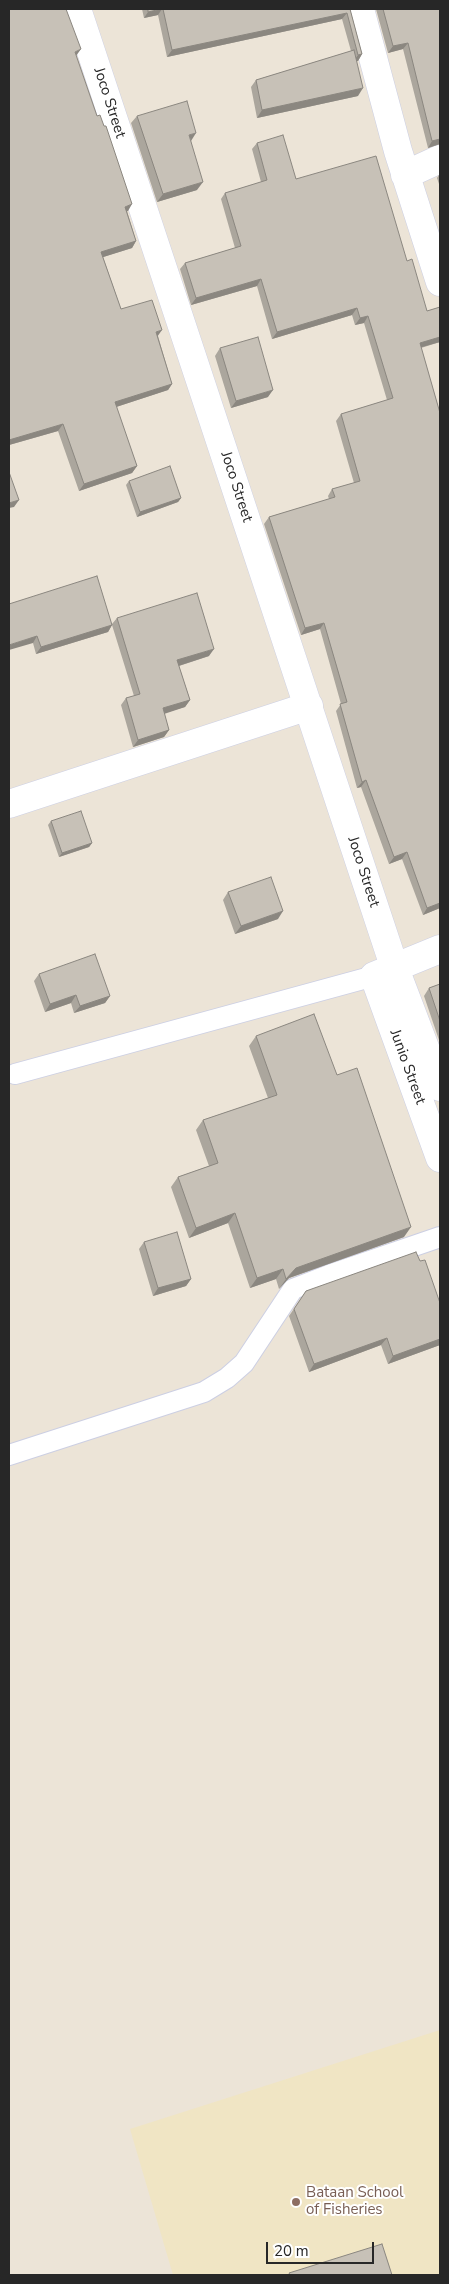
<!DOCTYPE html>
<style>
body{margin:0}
#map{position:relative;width:449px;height:2284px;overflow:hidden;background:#ece4d7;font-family:"Nunito Sans",sans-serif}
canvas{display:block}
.frame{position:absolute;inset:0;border:10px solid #272727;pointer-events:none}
.scale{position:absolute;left:266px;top:2242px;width:108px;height:22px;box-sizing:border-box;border:2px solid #272727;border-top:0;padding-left:6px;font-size:15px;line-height:18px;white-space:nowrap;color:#272727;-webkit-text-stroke:4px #fff;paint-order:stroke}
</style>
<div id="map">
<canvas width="449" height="2284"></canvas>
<div class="frame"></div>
<div class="scale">20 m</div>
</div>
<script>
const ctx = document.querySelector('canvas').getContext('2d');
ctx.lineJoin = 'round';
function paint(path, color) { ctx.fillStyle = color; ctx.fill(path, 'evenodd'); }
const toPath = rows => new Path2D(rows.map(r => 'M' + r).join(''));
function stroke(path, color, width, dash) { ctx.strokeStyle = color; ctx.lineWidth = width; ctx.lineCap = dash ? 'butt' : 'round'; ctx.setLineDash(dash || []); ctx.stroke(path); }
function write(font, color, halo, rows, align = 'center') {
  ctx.font = font + ' "Nunito Sans",sans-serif'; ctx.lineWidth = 4; ctx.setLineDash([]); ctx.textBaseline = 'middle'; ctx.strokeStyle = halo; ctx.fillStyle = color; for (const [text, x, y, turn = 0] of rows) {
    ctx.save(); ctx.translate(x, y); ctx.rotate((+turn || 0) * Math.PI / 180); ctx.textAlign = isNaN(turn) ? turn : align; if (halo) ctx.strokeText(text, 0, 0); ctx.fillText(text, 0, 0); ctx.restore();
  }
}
const education = toPath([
 [440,2030,440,2275,173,2275,130,2129]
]);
const service = toPath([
 [15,1074,374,976],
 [9,1455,204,1392,227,1378,244,1363,293,1289,329,1275,440,1237]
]);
const minor = toPath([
 [77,9,394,966],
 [360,9,398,151,440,282],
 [405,175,440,159],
 [9,804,309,706]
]);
const tertiary = toPath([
 [440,949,374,976,440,1158],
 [394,966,440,1087]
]);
const wall = toPath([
 [9,9,76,56,128,211,127,211,136,241,132,248,103,257,121,309,158,336,172,384,168,390,116,407,137,466,132,473,79,491,58,431,9,445],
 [142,9,350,9,362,54,358,61,356,61,358,96,257,118,251,87,256,80,351,51,342,19,167,57,158,15,144,18],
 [376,9,440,9,440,144,428,148,403,49,388,53],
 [137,116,191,141,197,190,157,202,131,123],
 [257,143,296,179,407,261,427,311,440,307,440,342,421,348,440,413,440,908,423,915,402,859,389,864,361,787,357,788,336,711,341,704,320,629,301,635,264,524,269,517,329,499,328,496,332,489,354,483,336,421,341,414,387,400,364,323,355,325,352,315,272,339,257,286,191,305,180,269,185,263,235,248,221,199,225,193,261,182,252,149],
 [440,173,440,187,437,178],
 [220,348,268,397,231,408,215,356],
 [129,481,181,498,178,502,137,517,126,485],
 [9,604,112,624,117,618,209,656,179,666,190,700,185,707,164,713,169,730,164,737,133,747,121,705,126,698,134,696,112,625,108,632,36,654,33,643],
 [51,821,92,843,89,847,59,857,48,825],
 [228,892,278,919,235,934,223,900],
 [39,974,110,996,105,1003,74,1013,71,1003,45,1012,34,981],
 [440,984,440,1043,424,996,429,988],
 [256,1036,337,1075,404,1237,289,1278,279,1289,276,1279,250,1288,228,1223,189,1238,171,1187,178,1177,209,1166,196,1130,203,1120,268,1098,249,1046],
 [144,1242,191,1279,186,1286,153,1296,139,1249],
 [420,1261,440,1303,440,1345,388,1364,381,1345,309,1372,289,1316,306,1291]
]);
const shadedWall = toPath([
 [162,9,158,15,144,18,148,12],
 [347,13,342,19,167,57,172,50],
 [408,43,403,49,388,53,393,46],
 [81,49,76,56,75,52],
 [362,54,358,61,353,62,358,55],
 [363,88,358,96,257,118,262,110],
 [196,133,191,141,189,135],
 [440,139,440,144,428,148,432,141],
 [203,182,197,190,157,202,163,194],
 [132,204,128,211,121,213,125,207],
 [136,241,132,248,97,259,101,252],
 [261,279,257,286,191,305,196,298],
 [357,308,352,315,272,339,277,332],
 [368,316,364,323,355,325,360,318],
 [162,330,157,337,156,332],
 [440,337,440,342,415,349,420,343],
 [172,384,168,390,110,409,115,402],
 [273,390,268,397,231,408,236,401],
 [63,424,58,431,9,445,9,440],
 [137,466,132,473,79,491,84,484],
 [181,498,178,502,137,517,140,512],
 [19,500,14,507,9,508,9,503],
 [324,623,320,629,301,635,305,628],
 [112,625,108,632,36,654,41,647],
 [37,636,33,643,9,650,9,645],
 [214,649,209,656,172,668,177,660],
 [190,700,185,707,158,716,163,708],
 [169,730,164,737,133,747,138,740],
 [366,780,361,787,357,788,362,782],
 [92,843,89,847,59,857,62,853],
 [407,852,402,859,389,864,394,857],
 [440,903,440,908,423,915,427,908],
 [283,911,278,919,235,934,241,926],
 [76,995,71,1003,45,1012,50,1004],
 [110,996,105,1003,74,1013,80,1006],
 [235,1213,228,1223,189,1238,196,1228],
 [411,1227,404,1237,289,1278,279,1289,286,1279,296,1268],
 [283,1269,276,1279,250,1288,257,1278],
 [191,1279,186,1286,153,1296,158,1288],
 [387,1338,381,1345,309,1372,314,1364],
 [440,1339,440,1345,388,1364,393,1356]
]);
const building = toPath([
 [9,9,66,9,81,49,75,52,97,116,100,115,104,126,106,126,132,204,125,207,136,241,101,252,121,309,152,300,162,330,156,332,172,384,115,402,137,466,84,484,63,424,9,440,9,9],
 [148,9,161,9,148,12,148,9],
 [163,9,350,9,362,54,358,55,347,13,172,50,163,9],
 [383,9,440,9,440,139,432,141,408,43,393,46,383,9],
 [354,50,363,88,262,110,256,80,354,50],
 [187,101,196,133,189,135,203,182,163,194,137,116,187,101],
 [283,135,296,179,376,156,407,261,412,259,427,311,440,307,440,337,420,343,440,413,440,903,427,908,407,852,394,857,366,780,362,782,340,704,347,702,324,623,305,628,269,517,335,497,332,489,360,481,341,414,393,398,368,316,360,318,357,308,277,332,261,279,196,298,185,263,241,246,225,193,267,180,257,143,283,135],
 [258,337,273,390,236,401,220,348,258,337],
 [170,466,181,498,140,512,129,481,170,466],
 [9,472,19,500,9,503,9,472],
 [97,576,112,625,41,647,37,636,9,645,9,604,97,576],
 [197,593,214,649,177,660,190,700,163,708,169,730,138,740,126,698,140,694,117,618,197,593],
 [81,811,92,843,62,853,51,821,81,811],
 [271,877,283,911,241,926,228,892,271,877],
 [95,954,110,996,80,1006,76,995,50,1004,39,974,95,954],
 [440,984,440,1021,429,988,440,984],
 [314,1014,337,1075,357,1068,411,1227,296,1268,286,1279,283,1269,257,1278,235,1213,196,1228,178,1177,218,1163,203,1120,277,1095,256,1036,314,1014],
 [177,1232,191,1279,158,1288,144,1242,177,1232],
 [416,1252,420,1261,425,1260,440,1303,440,1339,393,1356,387,1338,314,1364,294,1309,306,1291,416,1252],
 [382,2244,392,2275,290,2275,289,2273,382,2244]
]);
const markers = [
 [296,2202,5,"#8d6e63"]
];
const streetNames = [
 ["Joco Street",109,103,72],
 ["Joco Street",236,487,72],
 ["Joco Street",363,872,72],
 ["Junio Street",407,1067,70]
];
const educationNames = [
 ["Bataan School",306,2193],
 ["of Fisheries",306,2210]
];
paint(education, '#f0e5c4');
stroke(service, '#cccfe3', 22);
stroke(minor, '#cccfe3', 29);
stroke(tertiary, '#cccfe3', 29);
stroke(service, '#fff', 20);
stroke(minor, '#fff', 28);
stroke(tertiary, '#fff', 28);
paint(wall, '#aba69d');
paint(shadedWall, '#8b8780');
paint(building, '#c7c1b7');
stroke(building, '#8b8780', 1);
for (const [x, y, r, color] of markers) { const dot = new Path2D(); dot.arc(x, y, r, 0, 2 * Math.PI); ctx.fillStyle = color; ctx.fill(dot); stroke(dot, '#fff', 2); }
write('15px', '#272727', '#fff', streetNames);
write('15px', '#785e54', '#fff', educationNames, 'left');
</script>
